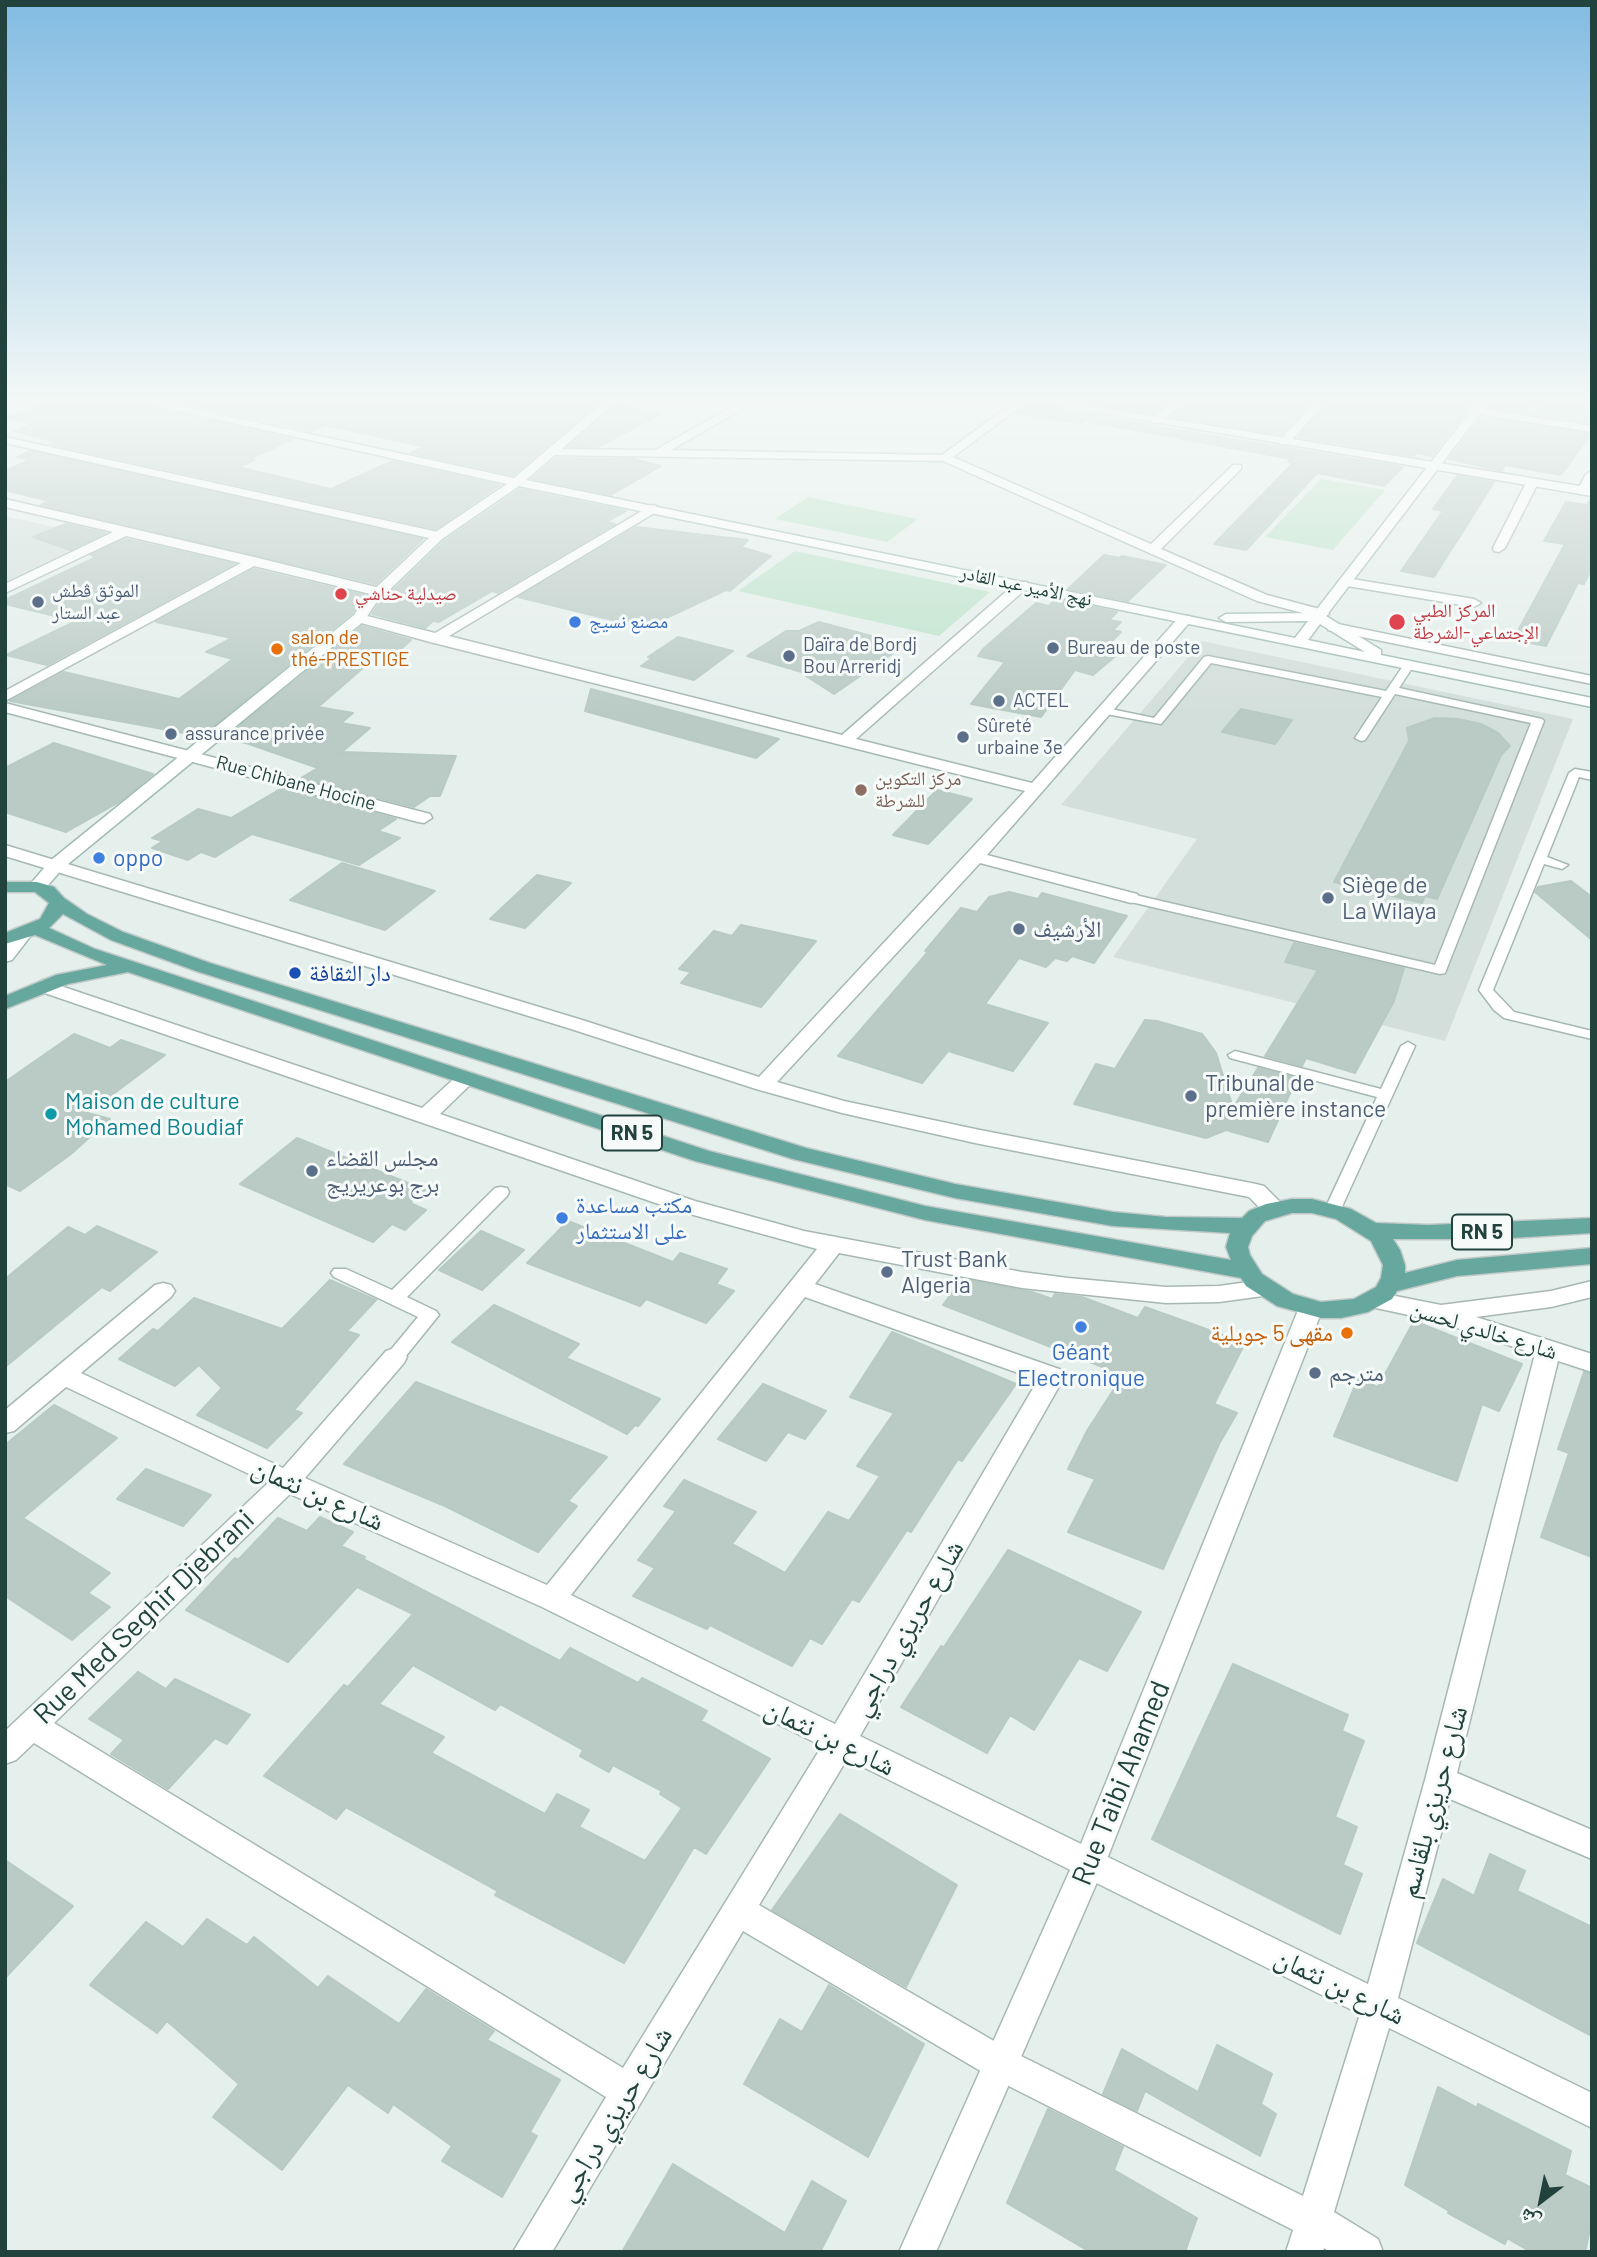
<!DOCTYPE html>
<meta charset="utf-8">
<style>
body{margin:0}
#map{position:relative;width:1597px;height:2257px;overflow:hidden;background:#e5efec;font-family:Barlow,"Noto Naskh Arabic",sans-serif}
canvas{display:block}
.frame{position:absolute;inset:0;border:7px solid #22433d;pointer-events:none}
.north{position:absolute;left:1506px;top:2166px;width:70px;height:70px;-webkit-text-stroke:5px #f6fbf9;paint-order:stroke;rotate:212deg;font-size:19px;font-weight:700;line-height:28px;text-align:center;color:#22433d}
.north::after{content:'';display:block;margin:auto;width:24px;height:32px;background:#22433d;clip-path:polygon(50% 0,100% 100%,50% 72%,0 100%)}
</style>
<div id="map">
<canvas width="1597" height="2257"></canvas>
<div class="frame"></div>
<div class="north">ش</div>
</div>
<script>
const ctx = document.querySelector('canvas').getContext('2d');
ctx.lineJoin = 'round';
function paint(path, color) { ctx.fillStyle = color; ctx.fill(path, 'evenodd'); }
const toPath = rows => new Path2D(rows.map(r => 'M' + r).join(''));
function stroke(path, color, width, dash) { ctx.strokeStyle = color; ctx.lineWidth = width; ctx.lineCap = dash ? 'butt' : 'round'; ctx.setLineDash(dash || []); ctx.stroke(path); }
function write(font, color, halo, rows, align = 'center') {
  ctx.font = font + ' Barlow,"Noto Naskh Arabic",sans-serif'; ctx.lineWidth = 6; ctx.setLineDash([]); ctx.textBaseline = 'middle'; ctx.strokeStyle = halo; ctx.fillStyle = color; for (const [text, x, y, turn = 0] of rows) {
    ctx.save(); ctx.translate(x, y); ctx.rotate((+turn || 0) * Math.PI / 180); ctx.textAlign = isNaN(turn) ? turn : align; if (halo) ctx.strokeText(text, 0, 0); ctx.fillText(text, 0, 0); ctx.restore();
  }
}
const built = toPath([
 [5,516,99,537,5,582],
 [1202,641,1573,719,1445,1041,1113,957,1197,839,1061,805]
]);
const green = toPath([
 [1321,479,1385,490,1333,550,1265,537],
 [808,497,918,519,887,542,775,519],
 [795,551,990,592,939,636,738,591]
]);
const building = toPath([
 [57,399,124,399,293,439,249,459,255,460,238,467,331,489,392,461,500,485,436,529,50,444,56,442,14,431,33,424,6,418,57,399],
 [163,399,594,399,601,401,513,475,410,453,424,447,325,425,311,431,163,399],
 [1066,399,1171,399,1155,414,1066,399],
 [1189,399,1314,399,1281,435,1172,417,1189,399],
 [1331,399,1476,399,1432,456,1416,453,1414,456,1298,437,1331,399],
 [1493,399,1537,402,1592,399,1592,423,1488,407,1493,399],
 [1029,403,1153,426,1403,467,1384,486,1317,473,1246,550,1214,544,1293,463,1288,462,1291,459,1085,421,1081,424,1017,413,1029,403],
 [617,404,662,413,598,447,568,447,617,404],
 [1481,417,1591,434,1561,475,1505,465,1502,471,1449,459,1481,417],
 [31,451,423,539,376,584,41,505,49,501,5,490,5,471,30,460,17,457,31,451],
 [556,458,634,459,661,466,611,495,532,479,556,458],
 [1457,476,1494,482,1434,577,1401,571,1443,511,1433,509,1457,476],
 [520,489,626,511,606,522,615,524,498,593,492,591,439,622,433,621,425,628,372,614,378,605,444,541,520,489],
 [1591,498,1592,568,1584,584,1578,583,1546,646,1513,640,1565,544,1544,541,1566,502,1587,505,1591,498],
 [66,524,105,533,70,550,33,537,66,524],
 [636,527,748,540,741,547,771,556,730,591,726,590,645,628,518,597,636,527],
 [126,539,234,564,47,665,6,655,76,621,5,604,5,600,88,561,96,557,91,555,126,539],
 [1104,555,1120,558,1122,556,1166,565,1128,601,1068,589,1104,555],
 [254,569,364,595,352,613,201,736,10,701,64,672,179,699,233,659,206,652,232,638,156,622,254,569],
 [1056,599,1117,612,1109,620,1121,622,1113,630,1121,632,1109,644,1125,648,1093,675,1075,670,1041,717,971,704,1005,662,978,656,983,649,1036,603,1049,606,1056,599],
 [819,622,905,645,834,694,803,674,805,673,747,656,786,631,799,631,819,622],
 [362,626,411,640,400,650,386,648,318,707,353,713,341,723,370,728,336,757,344,752,456,756,440,796,430,796,414,807,301,778,318,768,246,743,224,739,362,626],
 [678,637,733,651,694,680,641,666,652,658,648,657,678,637],
 [591,689,779,739,756,758,585,711,591,689],
 [1241,709,1292,720,1275,744,1222,732,1241,709],
 [1435,718,1458,719,1481,724,1498,733,1510,746,1501,755,1437,899,1425,896,1422,903,1334,882,1409,741,1407,728,1435,718],
 [54,743,153,774,121,801,66,832,5,812,5,768,54,743],
 [282,788,396,819,378,831,400,838,359,865,252,834,215,857,201,852,188,860,152,848,163,841,152,838,198,809,231,818,282,788],
 [937,790,972,799,928,844,893,835,937,790],
 [342,863,435,891,385,930,290,900,342,863],
 [537,875,571,883,525,928,490,919,537,875],
 [1571,881,1592,897,1592,940,1535,892,1538,887,1571,881],
 [1009,892,1038,899,1042,893,1127,916,1094,963,1072,956,1067,961,1055,958,1046,967,1019,958,985,1004,1048,1023,1013,1071,948,1051,922,1083,838,1056,928,952,925,951,961,908,977,912,989,897,1009,892],
 [741,925,816,941,761,1007,681,983,691,972,679,969,714,931,732,936,741,925],
 [1294,943,1404,968,1394,1001,1355,1073,1306,1058,1302,1066,1265,1056,1318,970,1285,962,1294,943],
 [1145,1020,1157,1021,1202,1034,1206,1039,1216,1053,1233,1108,1258,1068,1297,1078,1268,1142,1226,1130,1206,1138,1074,1104,1096,1064,1115,1069,1145,1020],
 [74,1034,110,1048,121,1040,165,1055,88,1113,110,1119,71,1154,20,1191,5,1184,5,1082,74,1034],
 [297,1138,425,1190,410,1203,426,1210,405,1230,392,1224,373,1242,240,1184,297,1138],
 [568,1221,673,1262,680,1253,727,1269,716,1284,734,1291,706,1323,646,1299,640,1306,527,1263,568,1221],
 [97,1226,157,1252,110,1291,102,1287,5,1367,5,1279,68,1227,85,1235,97,1226],
 [481,1231,524,1250,482,1290,439,1270,481,1231],
 [962,1279,1032,1292,1052,1299,1055,1294,1082,1297,1138,1318,1145,1307,1245,1343,1214,1404,1237,1413,1219,1444,1163,1569,1068,1532,1095,1479,1068,1469,1087,1431,1123,1375,943,1305,962,1279],
 [330,1280,376,1300,347,1331,359,1335,294,1410,302,1413,267,1448,197,1415,222,1388,199,1365,175,1386,119,1359,153,1329,158,1331,194,1298,282,1329,330,1280],
 [494,1305,579,1344,566,1358,660,1399,638,1426,635,1425,627,1434,452,1342,494,1305],
 [1414,1321,1522,1364,1499,1411,1482,1404,1457,1481,1334,1436,1358,1379,1378,1387,1414,1321],
 [892,1332,1016,1384,962,1461,958,1459,911,1532,907,1530,859,1602,852,1599,822,1644,810,1638,792,1666,710,1625,707,1629,633,1596,655,1568,638,1560,676,1511,664,1506,684,1480,756,1512,732,1544,785,1573,828,1512,849,1521,880,1476,857,1466,894,1413,850,1397,892,1332],
 [1584,1372,1592,1374,1592,1557,1541,1537,1569,1453,1558,1449,1584,1372],
 [416,1382,607,1457,568,1501,577,1506,538,1552,445,1506,344,1464,416,1382],
 [763,1384,826,1411,805,1439,788,1432,766,1461,718,1439,763,1384],
 [54,1405,117,1438,23,1518,110,1573,88,1593,110,1607,72,1640,5,1596,5,1445,54,1405],
 [146,1469,211,1495,183,1526,117,1499,146,1469],
 [320,1517,353,1532,341,1546,365,1557,363,1559,560,1661,570,1648,638,1683,642,1678,707,1711,701,1721,770,1759,706,1854,694,1847,624,1963,495,1895,498,1891,346,1807,336,1819,264,1776,344,1685,348,1687,413,1614,357,1587,288,1662,186,1610,235,1558,238,1560,278,1518,307,1531,320,1517],
 [413,1665,495,1710,500,1704,583,1750,580,1756,609,1772,613,1765,662,1791,660,1794,682,1808,645,1861,579,1827,589,1810,557,1794,545,1814,431,1753,444,1737,379,1704,413,1665],
 [1008,1550,1141,1612,1107,1671,1079,1658,1034,1730,1010,1715,987,1753,901,1707,941,1646,944,1647,1008,1550],
 [1233,1664,1348,1715,1342,1731,1364,1741,1335,1817,1357,1827,1343,1865,1362,1874,1340,1934,1152,1839,1233,1664],
 [138,1672,166,1689,175,1679,250,1715,227,1744,215,1738,168,1789,111,1754,124,1740,89,1719,138,1672],
 [840,1814,957,1885,906,1987,772,1910,840,1814],
 [1490,1854,1525,1871,1517,1891,1592,1927,1592,2036,1417,1943,1443,1879,1474,1896,1490,1854],
 [5,1860,73,1906,5,1978,5,1860],
 [207,1919,247,1945,254,1937,318,1988,328,1976,399,2024,426,1989,494,2031,487,2040,560,2080,530,2132,537,2136,502,2197,442,2161,452,2146,393,2104,388,2113,348,2085,282,2170,213,2117,239,2084,167,2021,157,2033,90,1985,146,1922,183,1947,207,1919],
 [829,1985,924,2044,868,2157,744,2084,780,2019,802,2032,829,1985],
 [1217,2045,1272,2074,1261,2104,1276,2114,1260,2156,1145,2091,1137,2111,1103,2094,1122,2049,1198,2092,1217,2045],
 [1438,2087,1477,2108,1478,2104,1571,2151,1565,2175,1592,2188,1592,2220,1585,2252,1531,2252,1507,2238,1505,2244,1448,2213,1449,2211,1405,2185,1438,2087],
 [1048,2109,1123,2147,1114,2170,1197,2218,1185,2252,1090,2252,1007,2203,1048,2109],
 [673,2164,785,2233,812,2181,846,2201,820,2252,622,2252,673,2164]
]);
const service = toPath([
 [1208,656,1386,691,1405,663,1409,662,1414,665,1399,688,1542,719,1544,721,1445,973,1440,974,1131,902,1124,898,1131,894,1435,965,1531,723,1395,694,1365,740,1361,741,1355,738,1382,697,1211,663,1161,724,1106,714,1100,711,1106,708,1154,718,1204,657,1208,656],
 [1575,769,1592,772,1592,780,1579,777,1547,857,1568,865,1562,869,1544,864,1493,990,1514,1012,1592,1031,1592,1039,1504,1018,1494,1010,1479,990,1569,773,1575,769],
 [1408,1042,1415,1046,1340,1211,1338,1215,1326,1215,1324,1211,1377,1097,1230,1058,1228,1055,1235,1051,1381,1089,1401,1046,1408,1042],
 [501,1187,507,1188,509,1192,507,1196,407,1297,436,1311,439,1315,401,1362,389,1362,386,1357,389,1352,418,1317,334,1277,331,1273,334,1269,346,1269,392,1290,495,1188,501,1187]
]);
const minor = toPath([
 [746,399,760,399,671,450,942,455,1018,399,1031,399,953,457,1151,544,1233,465,1241,465,1241,469,1161,549,1267,595,1327,611,1329,614,1322,618,1257,601,943,461,552,455,546,452,552,449,655,450,746,399],
 [1175,399,1187,399,1161,423,1153,423,1153,419,1175,399],
 [1318,399,1329,399,1288,444,1280,444,1280,440,1318,399],
 [1477,408,1592,426,1592,432,1473,413,1473,409,1477,408],
 [5,437,438,532,444,536,438,540,5,443,5,437],
 [1592,471,1589,491,1579,494,1577,491,1586,474,1592,471],
 [1532,479,1538,483,1505,548,1499,552,1494,551,1493,548,1526,483,1532,479],
 [5,499,254,557,384,589,386,592,379,596,254,566,5,701,5,691,241,563,126,536,5,593,5,584,113,532,5,507,5,499],
 [652,505,656,506,656,512,449,636,842,735,1017,582,1027,582,1027,588,856,739,1032,783,1180,616,1190,616,1190,622,987,855,1137,894,1140,898,1137,902,1131,903,980,863,777,1082,844,1101,975,1129,1256,1184,1264,1186,1282,1204,1285,1209,1282,1214,1274,1216,1266,1214,1249,1197,975,1143,842,1113,756,1089,568,1028,5,856,5,845,582,1020,759,1077,1025,791,430,642,354,621,352,618,359,614,435,633,652,505],
 [1346,578,1474,599,1481,603,1474,607,1341,585,1339,582,1346,578],
 [1333,623,1592,676,1592,684,1328,630,1328,624,1333,623],
 [5,703,430,814,432,818,424,823,418,822,5,712,5,703],
 [43,980,422,1108,458,1075,472,1075,475,1079,472,1083,440,1114,695,1201,804,1231,1022,1272,1068,1278,1166,1287,1219,1286,1263,1280,1271,1282,1275,1288,1271,1294,1263,1296,1219,1302,1166,1303,1022,1288,839,1253,815,1284,1062,1370,1065,1376,860,1736,1368,1984,1425,1780,1535,1354,1436,1321,1367,1306,1363,1300,1367,1294,1375,1292,1441,1305,1551,1291,1592,1281,1592,1297,1551,1307,1476,1317,1592,1354,1592,1372,1558,1361,1457,1773,1592,1830,1592,1859,1450,1799,1398,1998,1592,2093,1592,2128,1389,2028,1334,2212,1378,2239,1383,2252,1330,2252,1324,2248,1323,2252,1286,2252,1293,2230,989,2076,743,1931,552,2252,513,2252,606,2097,34,1743,16,1760,5,1764,5,1731,268,1483,66,1387,14,1431,5,1433,5,1410,155,1285,163,1283,171,1285,175,1291,171,1297,81,1373,283,1468,386,1351,395,1348,404,1351,407,1357,404,1363,305,1478,547,1585,817,1249,679,1211,36,990,34,986,43,980],
 [805,1297,1038,1380,835,1724,571,1595,805,1297],
 [290,1494,542,1607,822,1746,623,2068,54,1723,290,1494],
 [847,1759,1360,2014,1303,2196,1013,2052,759,1905,847,1759]
]);
const tertiary = toPath([
 [1019,399,1047,399,1592,488,1592,496,1019,399],
 [1311,1300,1319,1302,1323,1308,1105,1864,936,2252,899,2252,1074,1861,1299,1308,1303,1302,1311,1300]
]);
const secondary = toPath([
 [126,399,148,399,514,478,607,399,619,399,526,480,1295,638,1308,621,1226,622,1219,618,1226,614,1314,613,1480,399,1491,399,1326,616,1381,650,1381,655,1592,698,1592,707,519,486,442,539,376,603,364,621,62,869,43,891,37,892,28,887,50,861,354,615,366,597,434,533,507,484,126,399],
 [1320,624,1365,652,1308,640,1320,624],
 [23,929,32,934,12,960,5,962,5,944,17,930,23,929]
]);
const primary = toPath([
 [5,882,37,882,54,887,64,898,87,914,123,932,210,963,806,1148,955,1184,1113,1212,1166,1217,1242,1218,1249,1211,1266,1204,1292,1199,1312,1199,1351,1209,1376,1223,1428,1225,1592,1218,1592,1233,1496,1239,1393,1239,1400,1250,1405,1265,1405,1273,1457,1260,1592,1248,1592,1264,1457,1276,1397,1291,1392,1299,1368,1312,1341,1318,1321,1318,1277,1306,1246,1286,1241,1278,925,1220,695,1161,128,972,68,984,5,1009,5,996,56,975,107,965,35,935,5,944,5,933,40,919,49,903,35,892,5,892,5,882],
 [63,914,111,940,196,971,793,1159,955,1198,1113,1226,1230,1233,1226,1247,1231,1260,925,1206,709,1151,95,949,49,928,63,914],
 [1292,1213,1312,1213,1336,1219,1371,1241,1383,1265,1381,1278,1376,1287,1354,1299,1321,1302,1293,1294,1262,1274,1250,1255,1248,1247,1252,1236,1265,1221,1292,1213]
]);
const markers = [
 [341,594,7,"#e0444e"],
 [38,602,7,"#5c6f8a"],
 [575,622,7,"#3f7fe0"],
 [1397,622,9,"#e0444e"],
 [1053,648,7,"#5c6f8a"],
 [277,649,7,"#e8710a"],
 [789,656,7,"#5c6f8a"],
 [999,701,7,"#5c6f8a"],
 [171,734,7,"#5c6f8a"],
 [963,737,7,"#5c6f8a"],
 [861,790,7,"#8d6e63"],
 [99,858,7,"#3f7fe0"],
 [1328,898,7,"#5c6f8a"],
 [1019,929,7,"#5c6f8a"],
 [295,973,7,"#1a4fb4"],
 [1191,1096,7,"#5c6f8a"],
 [51,1114,7,"#0f9aa8"],
 [312,1171,7,"#5c6f8a"],
 [562,1218,7,"#3f7fe0"],
 [887,1272,7,"#5c6f8a"],
 [1081,1327,7,"#3f7fe0"],
 [1347,1333,7,"#e8710a"],
 [1315,1373,7,"#5c6f8a"]
];
const farStreetnames = [
 ["نهج الأمير عبد القادر",1026,586,12],
 ["Rue Chibane Hocine",296,783,15]
];
const farServicenames = [
 ["الموثق ڨطش",52,591],
 ["عبد الستار",52,613],
 ["Daïra de Bordj",803,645],
 ["Bou Arreridj",803,667],
 ["Bureau de poste",1067,648],
 ["ACTEL",1013,701],
 ["Sûreté",977,726],
 ["urbaine 3e",977,748],
 ["assurance privée",185,734]
];
const farHealthnames = [
 ["صيدلية حناشي",355,594],
 ["المركز الطبي",1413,611],
 ["الإجتماعي-الشرطة",1413,633]
];
const farShopnames = [
 ["مصنع نسيج",589,622]
];
const farFoodnames = [
 ["salon de",291,638],
 ["thé-PRESTIGE",291,660]
];
const farEducationnames = [
 ["مركز التكوين",875,779],
 ["للشرطة",875,801]
];
const shields = [
 [632,1133,60],
 [1482,1232,60]
];
const shieldNames = [
 ["RN 5",632,1133],
 ["RN 5",1482,1232]
];
const shopNames = [
 ["oppo",113,858],
 ["مكتب مساعدة",576,1205],
 ["على الاستثمار",576,1231],
 ["Géant",1081,1352,"center"],
 ["Electronique",1081,1378,"center"]
];
const serviceNames = [
 ["Siège de",1342,885],
 ["La Wilaya",1342,911],
 ["الأرشيف",1033,929],
 ["Tribunal de",1205,1083],
 ["première instance",1205,1109],
 ["مجلس القضاء",326,1158],
 ["برج بوعريريج",326,1184],
 ["Trust Bank",901,1259],
 ["Algeria",901,1285],
 ["مترجم",1329,1373]
];
const transitNames = [
 ["دار الثقافة",309,973]
];
const cultureNames = [
 ["Maison de culture",65,1101],
 ["Mohamed Boudiaf",65,1127]
];
const streetNames = [
 ["شارع خالدي لحسن",1484,1330,17]
];
const foodNames = [
 ["مقهى 5 جويلية",1333,1333]
];
const nearStreetnames = [
 ["شارع بن نثمان",318,1494,24],
 ["Rue Med Seghir Djebrani",144,1617,-44],
 ["شارع حريزي دراجي",907,1628,-60],
 ["شارع بن نثمان",830,1737,26],
 ["Rue Taibi Ahamed",1121,1783,-68],
 ["شارع حريزي بلقاسم",1433,1802,-75],
 ["شارع بن نثمان",1340,1986,26],
 ["شارع حريزي دراجي",614,2114,-59]
];
paint(built, '#d3dfdb');
paint(green, '#bde2ca');
paint(building, '#bacac5');
stroke(building, '#b7cac3', 2);
stroke(service, '#a7b8b4', 3);
stroke(minor, '#a7b8b4', 3);
stroke(tertiary, '#a7b8b4', 3);
stroke(secondary, '#a2bcb5', 3);
stroke(primary, '#c1cac9', 3);
paint(service, '#fff');
paint(minor, '#fff');
paint(tertiary, '#fff');
paint(secondary, '#fff');
paint(primary, '#66a89d');
const sky = ctx.createLinearGradient(0, 0, 0, 715);
sky.addColorStop(0, '#82bbe2');
sky.addColorStop(0.56, '#f3f8f6');
sky.addColorStop(1, '#f3f8f600');
ctx.fillStyle = sky;
ctx.fillRect(0, 0, 1597, 715);
for (const [x, y, r, color] of markers) { const dot = new Path2D(); dot.arc(x, y, r, 0, 2 * Math.PI); ctx.fillStyle = color; ctx.fill(dot); stroke(dot, '#f6fbf9', 2.5); }
write('19px', '#22433d', '#f6fbf9', farStreetnames);
write('19px', '#4e5e75', '#f6fbf9', farServicenames, 'left');
write('19px', '#be3a42', '#f6fbf9', farHealthnames, 'left');
write('19px', '#366cbe', '#f6fbf9', farShopnames, 'left');
write('19px', '#c56008', '#f6fbf9', farFoodnames, 'left');
write('19px', '#785e54', '#f6fbf9', farEducationnames, 'left');
for (const [x, y, w] of shields) { const box = new Path2D(); box.roundRect(x - w / 2, y - 17.5, w, 35, 5); ctx.fillStyle = '#f6fbf9'; ctx.fill(box); stroke(box, '#22433d', 2); }
write('bold 21px', '#22433d', null, shieldNames);
write('23px', '#366cbe', '#f6fbf9', shopNames, 'left');
write('23px', '#4e5e75', '#f6fbf9', serviceNames, 'left');
write('23px', '#164399', '#f6fbf9', transitNames, 'left');
write('23px', '#0d838f', '#f6fbf9', cultureNames, 'left');
write('23px', '#22433d', '#f6fbf9', streetNames);
write('23px', '#c56008', '#f6fbf9', foodNames, 'right');
write('28px', '#22433d', '#f6fbf9', nearStreetnames);
</script>
